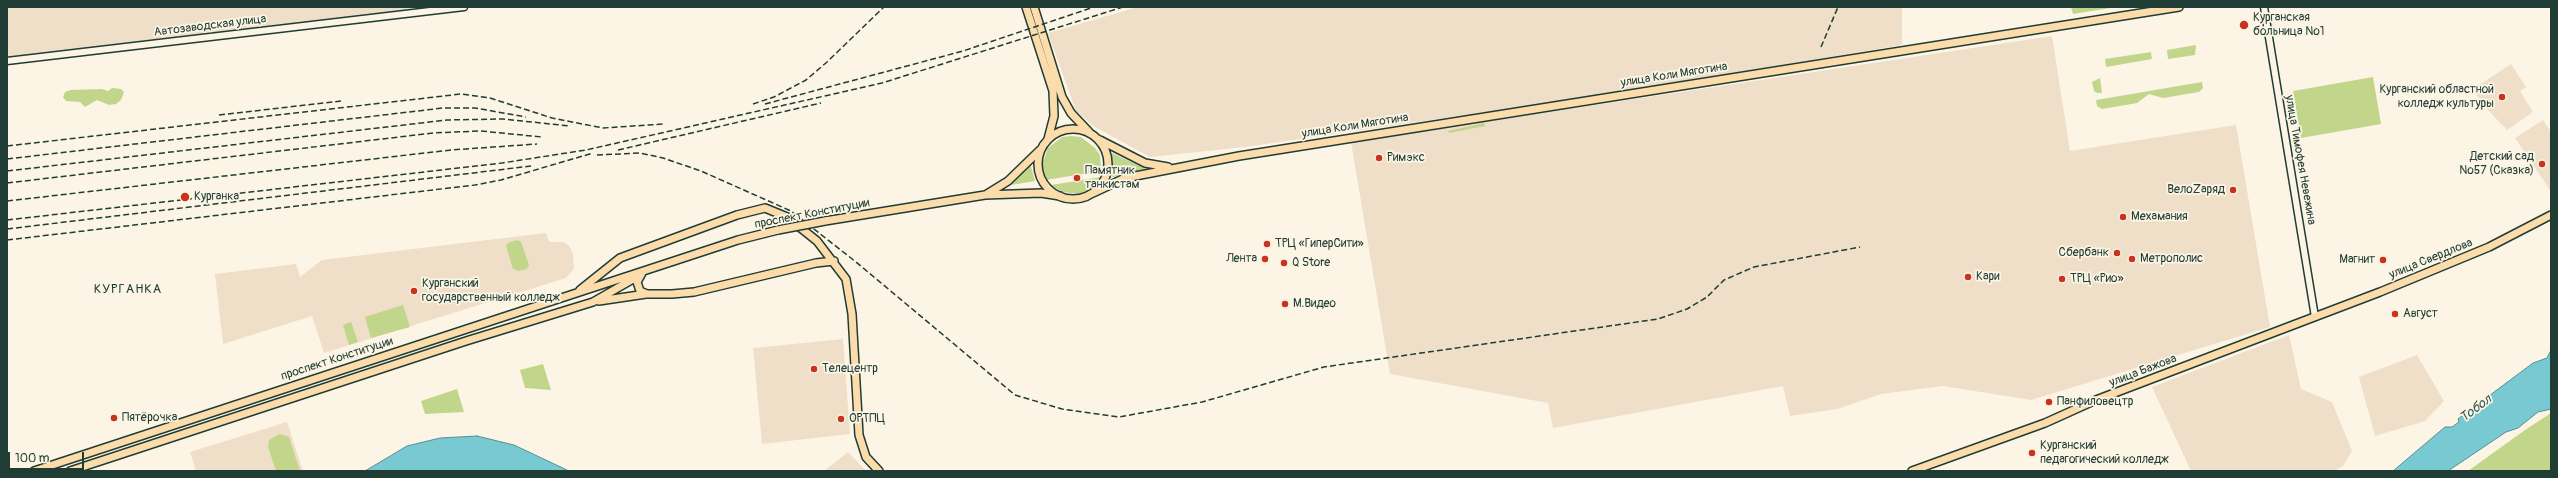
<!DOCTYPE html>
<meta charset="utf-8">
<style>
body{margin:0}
#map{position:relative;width:2558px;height:478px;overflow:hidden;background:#fcf5e5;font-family:Pangolin,sans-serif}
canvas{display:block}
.frame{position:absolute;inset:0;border:8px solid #1f3d34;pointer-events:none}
.scale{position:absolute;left:8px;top:452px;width:76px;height:18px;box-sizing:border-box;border:2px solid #1f3d34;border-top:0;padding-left:5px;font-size:12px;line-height:14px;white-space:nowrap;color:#1f3d34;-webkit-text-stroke:3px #fcf5e5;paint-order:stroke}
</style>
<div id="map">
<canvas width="2558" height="478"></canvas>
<div class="frame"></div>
<div class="scale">100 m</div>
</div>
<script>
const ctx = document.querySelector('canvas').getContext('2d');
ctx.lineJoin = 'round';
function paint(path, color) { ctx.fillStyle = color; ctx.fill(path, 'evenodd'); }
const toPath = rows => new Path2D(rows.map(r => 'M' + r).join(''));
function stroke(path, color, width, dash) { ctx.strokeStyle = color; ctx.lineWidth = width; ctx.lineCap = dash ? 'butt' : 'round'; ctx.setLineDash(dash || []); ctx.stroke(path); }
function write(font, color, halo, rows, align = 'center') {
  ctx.font = font + ' Pangolin,sans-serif'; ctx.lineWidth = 3.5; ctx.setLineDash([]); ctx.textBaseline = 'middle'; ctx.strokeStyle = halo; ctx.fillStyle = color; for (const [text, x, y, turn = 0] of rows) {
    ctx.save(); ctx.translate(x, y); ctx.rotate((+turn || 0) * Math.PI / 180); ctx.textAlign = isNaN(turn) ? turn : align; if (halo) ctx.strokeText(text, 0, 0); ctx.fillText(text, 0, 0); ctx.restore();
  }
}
const built = toPath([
 [7,7,440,7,7,57],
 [1138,7,1902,7,1902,45,1589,97,1245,147,1150,157,1095,127,1076,111,1048,33],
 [2052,36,2070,151,2236,125,2270,327,2031,400,1943,386,1881,394,1837,409,1790,416,1783,386,1553,428,1548,403,1390,374,1351,142],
 [2511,64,2526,87,2520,91,2533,112,2507,130,2483,105,2473,89],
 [2543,120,2551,132,2550,190,2515,138],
 [546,233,549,242,564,242,569,246,573,254,574,269,566,278,324,353,312,316,223,344,215,274,296,264,300,277,322,260],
 [2289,335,2301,389,2332,402,2352,451,2343,466,2334,471,2191,471,2152,387],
 [843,339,850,434,762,444,753,348],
 [2417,355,2444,401,2425,421,2375,436,2359,377],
 [287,422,303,471,196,471,190,452],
 [848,452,866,471,824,471]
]);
const green = toPath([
 [2071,7,2117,7,2073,14],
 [2196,45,2195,55,2168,59,2167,50],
 [2151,52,2152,59,2106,67,2105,59],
 [2373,77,2381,124,2301,138,2293,91],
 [2100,78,2102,93,2097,93,2094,91,2092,82],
 [2202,82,2203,88,2199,92,2163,98,2149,94,2137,103,2102,109,2097,106,2096,100],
 [112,88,121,89,124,92,121,100,116,104,109,105,97,100,85,107,80,102,66,101,63,97,65,92,70,90,102,89,108,91],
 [1484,123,1485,126,1449,133,1448,131],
 [1071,136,1081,137,1095,148,1100,155,1101,171,1046,180,1042,165,1048,148,1062,137],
 [1112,153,1148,170,1149,171,1113,177,1111,176],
 [1030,163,1035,181,1011,185,1013,182],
 [1101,177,1091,190,1080,194,1062,192,1051,185],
 [517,240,521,242,529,265,527,269,518,271,513,269,506,246,508,243],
 [403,305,410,327,371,338,365,317],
 [351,322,358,342,349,345,343,325],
 [543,364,551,390,525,388,520,370],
 [457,389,464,412,425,414,421,401],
 [2551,413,2551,471,2468,471,2525,430],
 [280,434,289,437,300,471,276,471,268,447,269,440]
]);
const water = toPath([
 [2551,350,2551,409,2538,412,2518,428,2506,432,2448,471,2393,471,2445,427,2452,427,2459,422,2458,419,2533,363,2547,358,2551,350],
 [477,436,514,445,569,471,365,471,407,446,440,438,477,436]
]);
const minor = toPath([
 [2264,7,2315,317],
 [7,61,464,7]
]);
const major = toPath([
 [1026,7,1053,91,1054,116,1048,139],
 [1034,7,1062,97,1071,113,1089,132],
 '1038 164a35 35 0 1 1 70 0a35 35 0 1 1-70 0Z',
 [1100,140,1145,163,1168,167],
 [1093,193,1125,178,1239,156,2179,7],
 [987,194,1008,181,1040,150],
 [825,221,985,195,1041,193,1060,196],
 [642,273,637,282,640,291,647,294,672,294,694,292,816,263,834,261],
 [580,290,620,258,737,215,765,208,787,217,817,241,846,279,852,314,859,435,866,457,879,471],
 [599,301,646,294],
 [34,471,738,240,778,230],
 [70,471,466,341,593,302,635,278],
 [1912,471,2045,423,2096,400,2380,292,2489,247,2551,215]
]);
const rail = toPath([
 [1821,47,1838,7],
 [753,104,774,97,806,80,827,62,884,7],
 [765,104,963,51,1094,7],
 [219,115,341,101],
 [7,146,461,94,490,98,552,118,603,128,663,124],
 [618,150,821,103],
 [597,155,640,153,663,158,701,171,791,211,856,262,1015,395,1062,409,1119,417,1202,402,1324,367,1658,319,1687,309,1707,297,1724,280,1754,267,1860,247],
 [7,159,443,108,475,108,526,117],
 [7,171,447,120,503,119,570,126],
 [7,183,433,133,481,131,542,137],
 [7,201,451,150,537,144],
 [7,220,502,163,586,150,882,83,1123,7],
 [7,229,531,166],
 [7,240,475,185,501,180,593,153]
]);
const majorBridge = toPath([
 [778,230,825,221]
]);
const markers = [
 [2244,25,5,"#c8321e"],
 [2502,97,4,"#c8321e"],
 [1379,158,4,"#c8321e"],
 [2542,164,4,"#c8321e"],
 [1077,178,4,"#c8321e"],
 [2233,190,4,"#c8321e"],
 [185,197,5,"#c8321e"],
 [2123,217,4,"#c8321e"],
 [1267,244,4,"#c8321e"],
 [2117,253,4,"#c8321e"],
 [1265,259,4,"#c8321e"],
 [2132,259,4,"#c8321e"],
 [2383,260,4,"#c8321e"],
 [1284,263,4,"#c8321e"],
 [1968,277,4,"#c8321e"],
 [2062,279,4,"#c8321e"],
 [414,291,4,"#c8321e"],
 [1285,304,4,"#c8321e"],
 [2395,314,4,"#c8321e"],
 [814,369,4,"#c8321e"],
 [2049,402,4,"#c8321e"],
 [114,418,4,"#c8321e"],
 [841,419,4,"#c8321e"],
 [2032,453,4,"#c8321e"]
];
const poiNames = [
 ["Курганская",2253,18],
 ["больница №1",2253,32],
 ["Курганский областной",2494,90,"right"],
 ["колледж культуры",2494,104,"right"],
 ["Детский сад",2534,157,"right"],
 ["№57 (Сказка)",2534,171,"right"],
 ["Римэкс",1387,158],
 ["Памятник",1085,171],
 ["танкистам",1085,185],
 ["ВелоZаряд",2225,190,"right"],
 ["Курганка",194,197],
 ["Мехамания",2131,217],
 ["ТРЦ «ГиперСити»",1275,244],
 ["Сбербанк",2109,253,"right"],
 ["Лента",1257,259,"right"],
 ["Метрополис",2140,259],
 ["Магнит",2375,260,"right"],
 ["Q Store",1292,263],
 ["Кари",1976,277],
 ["ТРЦ «Рио»",2070,279],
 ["Курганский",422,284],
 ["государственный колледж",422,298],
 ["М.Видео",1293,304],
 ["Август",2403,314],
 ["Телецентр",822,369],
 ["Панфиловецтр",2057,402],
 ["Пятёрочка",122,418],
 ["ОРТПЦ",849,419],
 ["Курганский",2040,446],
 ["педагогический колледж",2040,460]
];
const streetNames = [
 ["Автозаводская улица",210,26,-7],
 ["улица Коли Мяготина",1674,75,-9],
 ["улица Коли Мяготина",1355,126,-9],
 ["улица Тимофея Невежина",2300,160,80],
 ["проспект Конституции",812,214,-11],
 ["улица Свердлова",2431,259,-22],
 ["проспект Конституции",337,359,-18],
 ["улица Бажова",2143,371,-21]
];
const neighbourhoodNames = [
 ["КУРГАНКА",128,290]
];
const waterNames = [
 ["Тобол",2476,409,-37]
];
paint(built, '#efdec8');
paint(green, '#c2d68b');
paint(water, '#78c9d2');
stroke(water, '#549193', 1);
stroke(minor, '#1f3d34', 9);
stroke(major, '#1f3d34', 10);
stroke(minor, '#fcf5e5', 6);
stroke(major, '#fddcac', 7);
stroke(rail, '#1f3d34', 1.5, [6, 3]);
stroke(majorBridge, '#1f3d34', 10, []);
stroke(majorBridge, '#fddcac', 7);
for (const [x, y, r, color] of markers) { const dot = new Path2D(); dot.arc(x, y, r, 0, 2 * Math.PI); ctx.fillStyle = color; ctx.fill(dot); stroke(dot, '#fcf5e5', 1.5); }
write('12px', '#1f3d34', '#fcf5e5', poiNames, 'left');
write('12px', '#1f3d34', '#fcf5e5', streetNames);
ctx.letterSpacing = '1px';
write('13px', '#1f3d34', '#fcf5e5', neighbourhoodNames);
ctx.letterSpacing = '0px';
write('italic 13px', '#315954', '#fcf5e5', waterNames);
</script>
